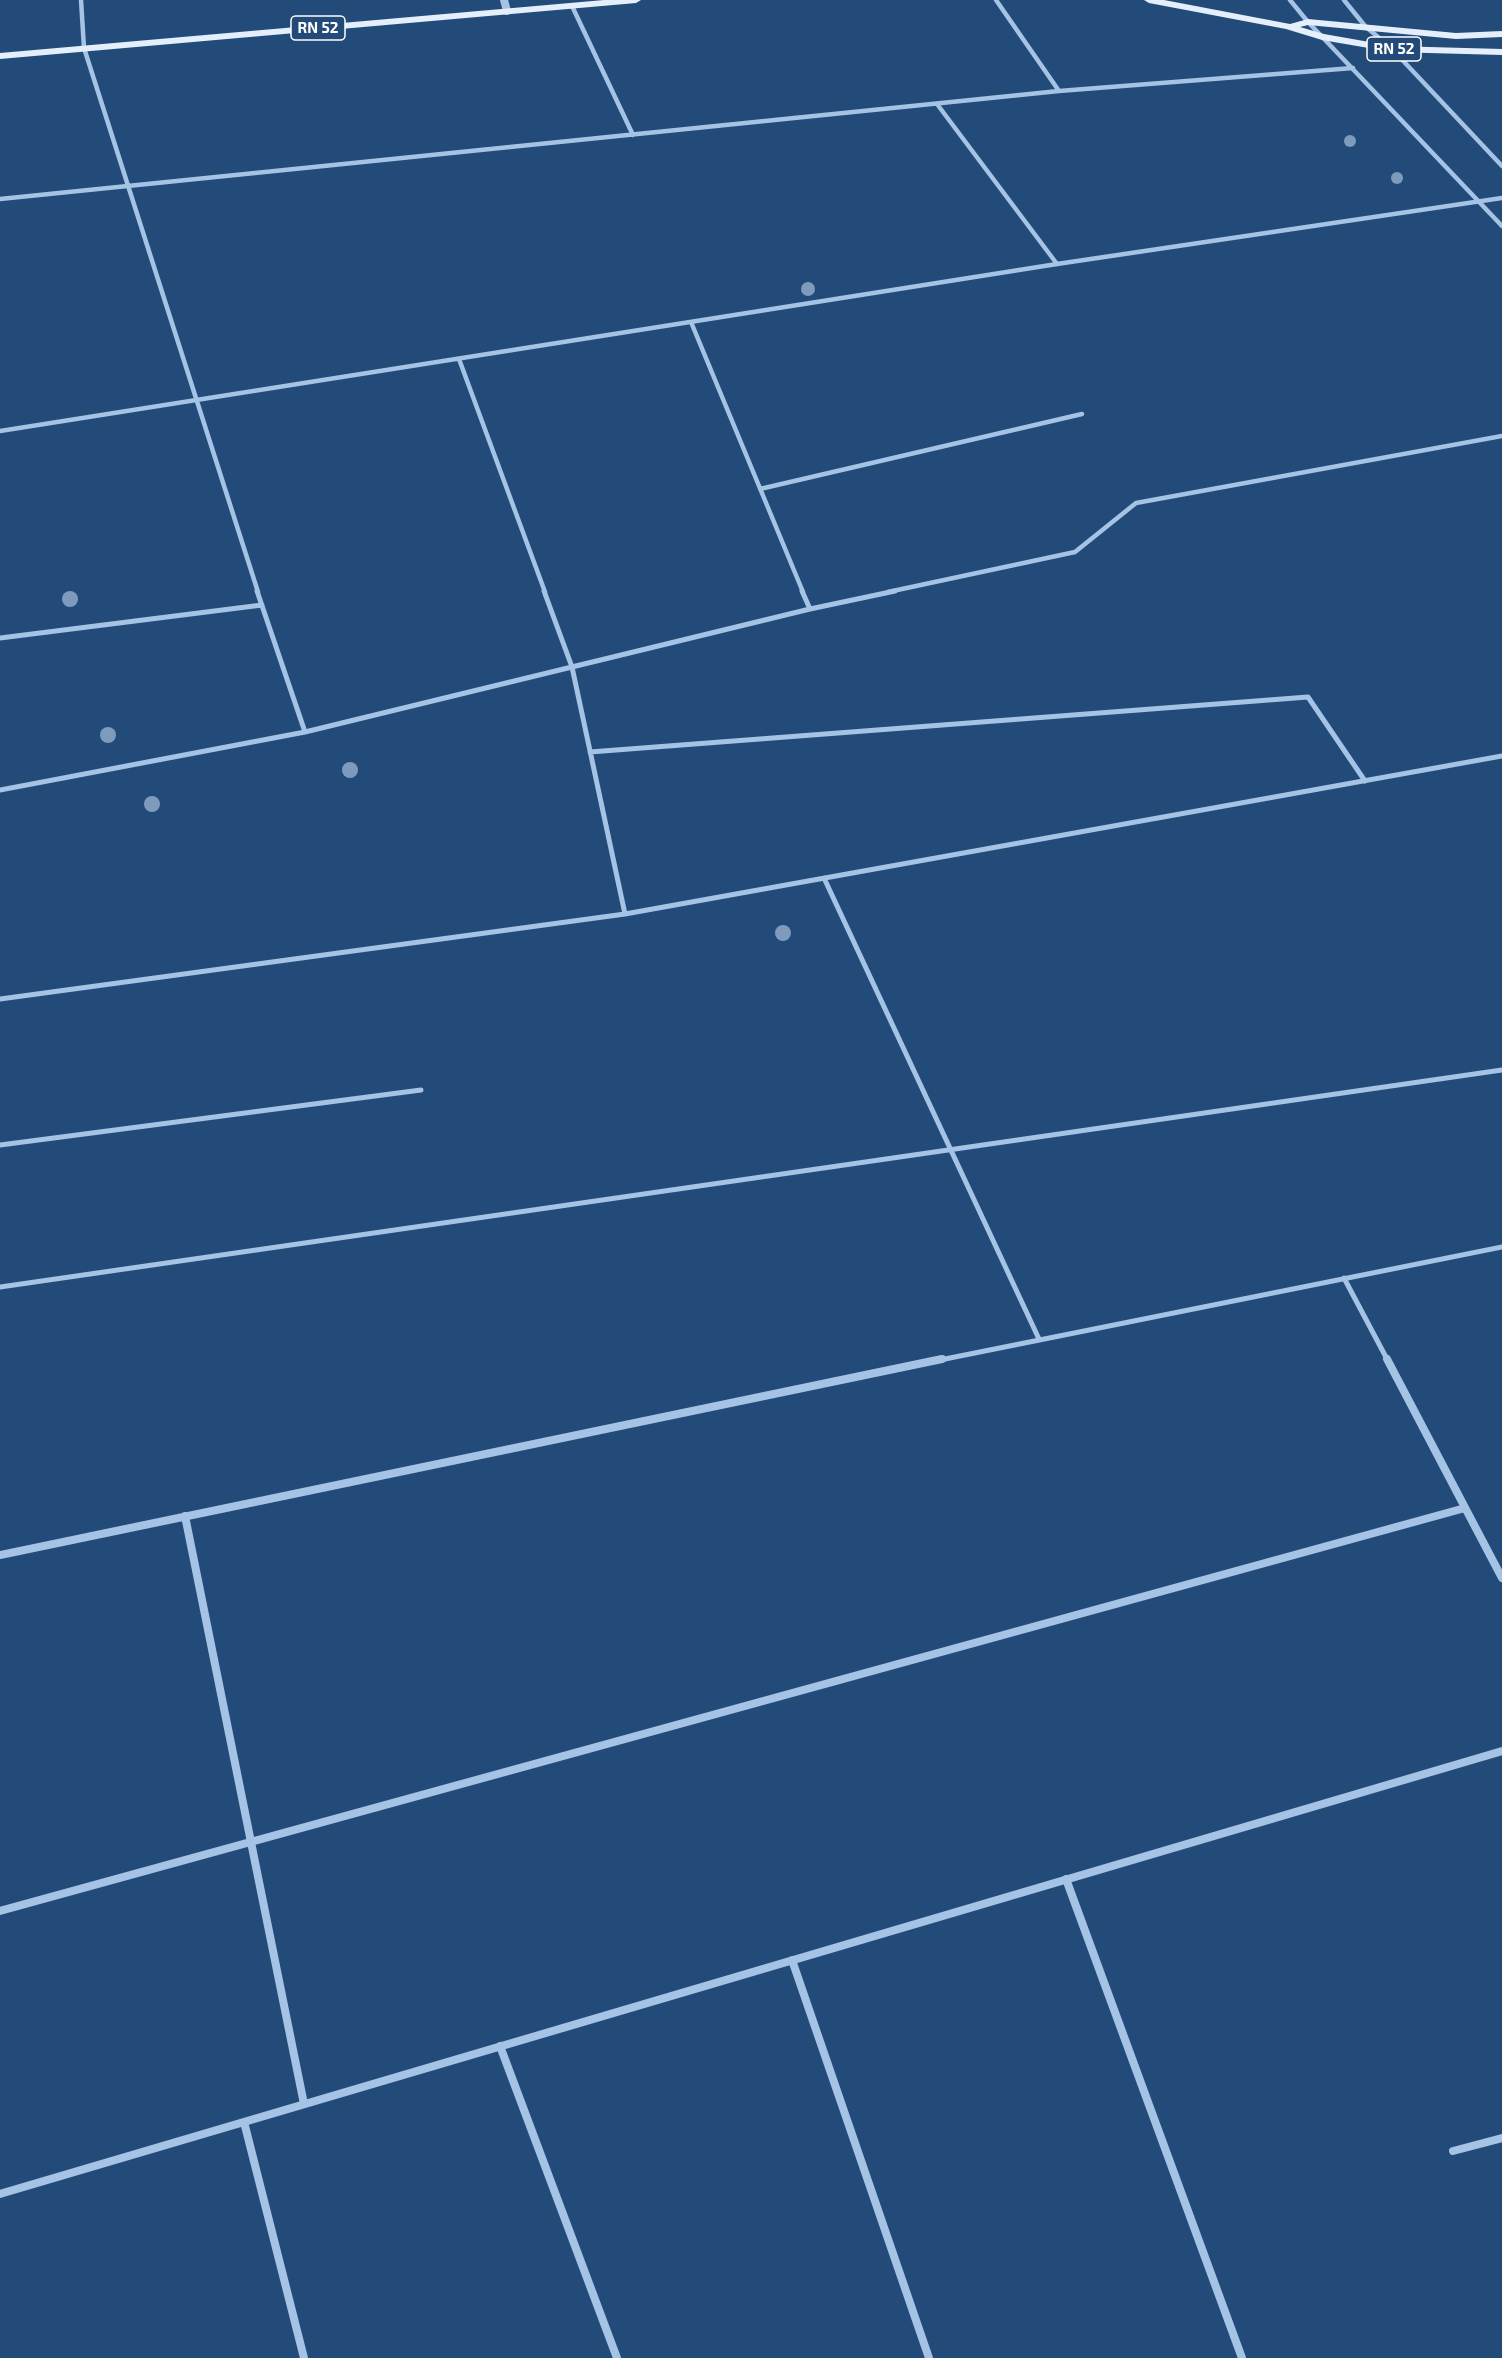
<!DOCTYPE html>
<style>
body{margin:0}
canvas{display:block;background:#234b79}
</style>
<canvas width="1502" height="2358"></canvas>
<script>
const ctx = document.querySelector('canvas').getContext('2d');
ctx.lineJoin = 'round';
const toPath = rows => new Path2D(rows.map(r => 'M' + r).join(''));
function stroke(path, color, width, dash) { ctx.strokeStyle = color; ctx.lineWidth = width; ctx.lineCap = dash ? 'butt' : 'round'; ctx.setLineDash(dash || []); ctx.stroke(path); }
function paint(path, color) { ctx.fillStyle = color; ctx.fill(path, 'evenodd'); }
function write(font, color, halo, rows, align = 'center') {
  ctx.font = font + ' "Exo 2",sans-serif'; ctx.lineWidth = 4.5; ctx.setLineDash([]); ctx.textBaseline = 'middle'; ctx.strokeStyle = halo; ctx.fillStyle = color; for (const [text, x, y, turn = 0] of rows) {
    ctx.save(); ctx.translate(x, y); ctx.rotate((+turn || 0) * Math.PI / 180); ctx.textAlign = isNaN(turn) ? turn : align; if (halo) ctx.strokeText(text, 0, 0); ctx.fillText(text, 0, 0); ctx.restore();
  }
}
const minorFar2 = toPath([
 [81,0,84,48,258,592],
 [996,0,1059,91],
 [1290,0,1308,22,1502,226],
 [1344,0,1365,26,1392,49,1502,166],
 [572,6,633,135],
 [937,104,1057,264],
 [0,199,1059,91,1353,68],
 [691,322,803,592],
 [459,359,545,592],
 [0,431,1057,264,1502,198],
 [760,489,1082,414],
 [888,592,1075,552,1136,503,1502,436]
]);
const minorFar1 = toPath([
 [257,591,305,732],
 [544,591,572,667,625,914],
 [802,591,810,609],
 [0,638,262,605],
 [590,752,1308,697,1365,781],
 [0,790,305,732,810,609,895,591],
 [824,878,1039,1339],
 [0,999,625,914,1502,756],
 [0,1145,421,1090],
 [1344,1278,1388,1361],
 [0,1287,1502,1070],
 [935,1361,1502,1247]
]);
const minor = toPath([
 [1387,1359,1502,1578],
 [185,1516,304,2104],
 [0,1555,942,1359],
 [1066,1879,1242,2358],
 [0,1911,1465,1508],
 [792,1960,929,2358],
 [500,2046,617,2358],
 [244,2122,304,2358],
 [1453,2151,1502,2138],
 [0,2194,1502,1751]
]);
const tertiary = toPath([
 [504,0,507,11]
]);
const primary = toPath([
 [604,0,641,0,636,3,0,59,0,53,604,0],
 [1144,0,1164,0,1290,24,1308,19,1456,33,1502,31,1502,37,1456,39,1308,25,1300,27,1324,34,1392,46,1502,49,1502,55,1392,52,1322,40,1286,29,1149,3,1144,0]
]);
const trees = [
 [1350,141,6],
 [1397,178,6],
 [808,289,7],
 [70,599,8],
 [108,735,8],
 [350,770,8],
 [152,804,8],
 [783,933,8]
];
const shields = [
 [318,28,54],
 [1394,49,54]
];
const shieldNames = [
 ["RN 52",318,28],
 ["RN 52",1394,49]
];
stroke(minorFar2, '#a5c3e4', 4.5);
stroke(minorFar1, '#a5c3e4', 5);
stroke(minor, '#a5c3e4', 8);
stroke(tertiary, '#a5c3e4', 8);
paint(primary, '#e5effc');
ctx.fillStyle = '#7e9bbd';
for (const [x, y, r] of trees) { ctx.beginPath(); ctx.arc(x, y, r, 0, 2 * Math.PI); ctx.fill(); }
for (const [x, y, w] of shields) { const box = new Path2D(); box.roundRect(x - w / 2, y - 12, w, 24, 4.5); ctx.fillStyle = '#234b79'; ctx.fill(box); stroke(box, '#fff', 1.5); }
write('bold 15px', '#fff', null, shieldNames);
</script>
